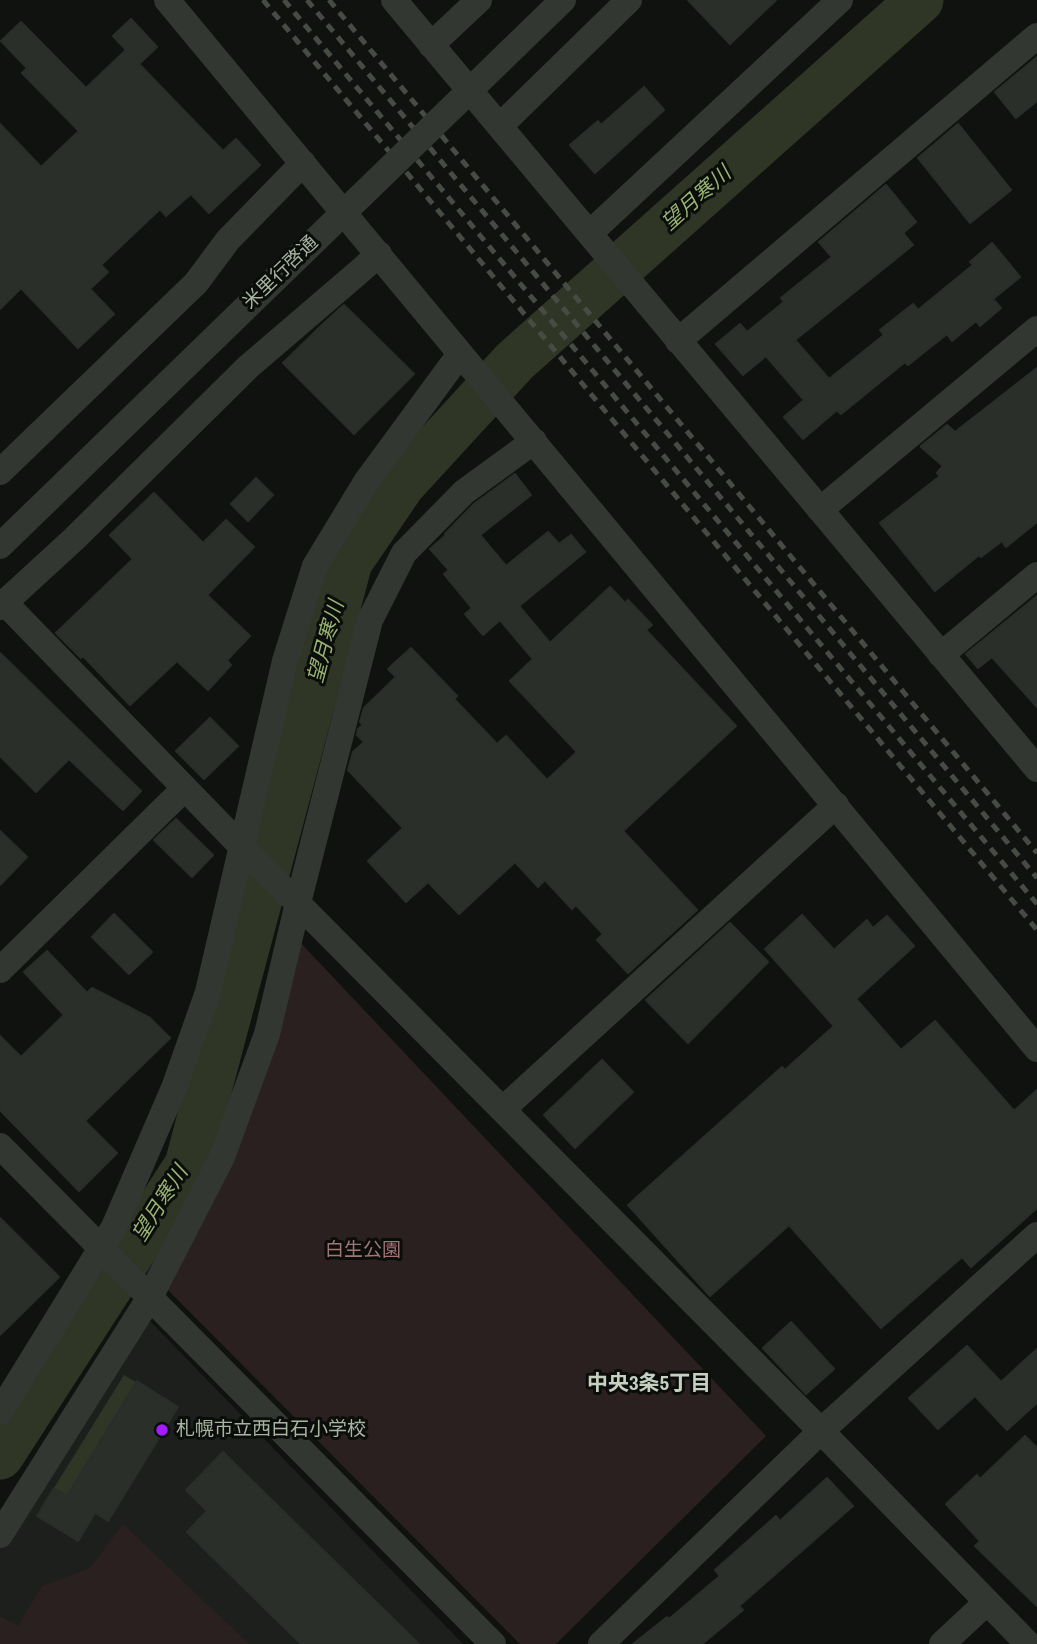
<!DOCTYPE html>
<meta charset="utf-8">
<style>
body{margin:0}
canvas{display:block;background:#101210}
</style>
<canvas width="1037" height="1644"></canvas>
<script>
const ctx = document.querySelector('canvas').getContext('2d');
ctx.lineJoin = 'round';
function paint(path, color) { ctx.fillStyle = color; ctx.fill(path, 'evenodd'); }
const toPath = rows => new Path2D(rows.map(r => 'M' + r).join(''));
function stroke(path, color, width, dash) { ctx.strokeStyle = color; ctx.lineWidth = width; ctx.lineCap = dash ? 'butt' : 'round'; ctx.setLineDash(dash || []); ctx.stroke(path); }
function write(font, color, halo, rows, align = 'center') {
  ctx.font = font + ' "Archivo Narrow","Noto Sans JP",sans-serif'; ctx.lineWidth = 6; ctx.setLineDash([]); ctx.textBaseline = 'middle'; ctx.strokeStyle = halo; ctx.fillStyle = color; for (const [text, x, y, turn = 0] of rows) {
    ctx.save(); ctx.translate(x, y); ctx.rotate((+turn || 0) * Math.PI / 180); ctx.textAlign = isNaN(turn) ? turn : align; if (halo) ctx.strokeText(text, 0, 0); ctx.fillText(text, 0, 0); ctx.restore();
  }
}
const built = toPath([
 [139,1318,151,1322,463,1644,0,1644,0,1538]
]);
const green = toPath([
 [297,939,766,1436,556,1644,520,1644,160,1282],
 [123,1524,249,1644,0,1644,0,1616,18,1626,42,1586,90,1568]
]);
const water = toPath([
 [124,1375,165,1400,95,1514,54,1488]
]);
const river = toPath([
 [0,1456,188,1165,349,562,402,484,515,361,920,0]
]);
const building = toPath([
 [688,0,776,0,730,44,688,0],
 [131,19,157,47,139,64,223,151,236,139,260,165,209,213,191,194,166,216,160,209,101,265,108,272,90,289,114,314,78,348,21,288,0,309,0,124,41,167,79,131,22,73,27,68,1,41,21,22,86,88,126,50,113,36,131,19],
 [1037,57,1037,101,1016,118,995,92,1037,57],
 [644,87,664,110,595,173,570,145,598,121,601,125,644,87],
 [958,124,1011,190,970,223,918,158,958,124],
 [886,185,916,222,903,233,913,245,795,340,829,379,884,335,880,330,913,304,918,310,973,265,970,262,992,243,1020,277,993,299,1001,308,980,326,976,321,952,341,947,334,908,365,905,362,841,414,837,410,803,439,784,417,804,400,766,356,743,375,716,344,740,324,747,332,784,302,781,298,832,257,819,242,886,185],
 [344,305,414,374,354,434,283,363,323,324,344,305],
 [1037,368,1037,522,1006,547,1002,541,981,557,979,555,935,591,880,523,940,476,937,473,943,466,921,447,921,446,947,425,955,432,1037,368],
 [515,474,531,495,480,535,506,566,548,532,559,544,571,535,585,552,519,606,550,643,610,587,625,603,628,600,652,625,646,630,736,726,623,831,697,910,628,973,597,940,603,934,576,905,572,909,545,880,538,887,515,862,459,914,428,882,406,902,368,861,403,828,348,770,353,752,364,742,357,735,358,729,363,725,360,722,364,708,396,677,388,669,411,648,457,696,454,699,497,744,506,736,547,780,577,752,510,681,533,659,500,620,483,635,465,614,472,608,444,574,449,570,430,549,446,535,445,534,474,504,515,474],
 [256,478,273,495,248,521,231,504,256,478],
 [154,493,203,543,226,520,254,547,207,595,250,636,227,660,231,665,208,690,177,661,130,705,83,656,81,658,56,633,133,559,110,535,154,493],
 [1037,596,1037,707,992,657,978,668,966,654,1037,596],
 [0,653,141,791,123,810,69,759,36,792,0,756,0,653],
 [210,718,238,746,204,779,176,751,210,718],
 [176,819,213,855,192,877,154,840,176,819],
 [0,831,27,857,0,885,0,831],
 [114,914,152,952,129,974,92,937,114,914],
 [802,915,834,950,867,920,873,928,887,916,914,946,856,999,901,1050,935,1021,1014,1111,1037,1090,1037,1208,971,1267,962,1257,881,1328,789,1225,710,1296,628,1205,782,1067,785,1070,834,1026,765,949,802,915],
 [730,923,768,962,688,1043,646,1000,730,923],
 [47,951,87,993,92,988,150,1018,170,1038,85,1121,117,1153,79,1191,0,1110,0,1036,21,1057,64,1015,24,972,47,951],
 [602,1060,633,1092,575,1148,544,1115,602,1060],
 [0,1218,59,1277,0,1335,0,1218],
 [791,1322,834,1369,806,1394,763,1348,791,1322],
 [967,1346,1001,1382,1037,1349,1037,1403,1007,1430,975,1396,938,1429,909,1398,967,1346],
 [137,1381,178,1407,108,1521,95,1513,78,1541,37,1516,54,1488,67,1496,137,1381],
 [1025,1436,1037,1448,1037,1606,975,1546,980,1541,946,1504,977,1475,980,1479,1025,1436],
 [223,1452,231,1460,419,1644,301,1644,187,1532,207,1511,186,1490,223,1452],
 [827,1478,853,1506,739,1606,743,1610,702,1644,633,1644,667,1617,669,1619,720,1576,715,1570,776,1516,780,1521,827,1478]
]);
const minor = toPath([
 [167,0,1037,1049],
 [394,0,1037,769],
 [431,45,479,0],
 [500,126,629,0],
 [590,233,840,0],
 [678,341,1037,36],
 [0,472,196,283,228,240,303,163],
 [820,510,1037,329],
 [5,603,243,848,821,1431,1028,1644],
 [0,607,74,539,248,367,360,271,379,254],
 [941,655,1037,575],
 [0,970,185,788],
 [503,1109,836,805],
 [0,1146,493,1644],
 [0,1412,114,1227,174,1088,208,992,285,661,315,566,366,482,460,354],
 [0,1535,150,1297,222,1157,267,1034,298,903,370,620,404,553,464,492,534,441],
 [601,1644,821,1431,1037,1235],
 [942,1644,987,1602]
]);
const rail = toPath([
 [263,0,1037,930],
 [284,0,1037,904],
 [307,0,1037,878],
 [329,0,1037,853]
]);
const minorBridge = toPath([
 [0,546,563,0]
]);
const markers = [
 [162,1430,7,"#a41bff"]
];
const streetNames = [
 ["米里行啓通",281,273,-44]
];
const parkNames = [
 ["白生公園",363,1251]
];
const poiNames = [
 ["札幌市立西白石小学校",176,1430]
];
const waterNames = [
 ["望月寒川",697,199,-42],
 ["望月寒川",327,642,-75],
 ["望月寒川",161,1204,-58]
];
const neighbourhoodNames = [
 ["中央3条5丁目",649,1384]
];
paint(built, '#1c1f1c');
paint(green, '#2a201f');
paint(water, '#303626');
stroke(river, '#303626', 47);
paint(building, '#2b2f2a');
stroke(building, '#2a2e2a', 2);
stroke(minor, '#323731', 26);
stroke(rail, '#464c44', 5, [9, 7]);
stroke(minorBridge, '#323731', 26);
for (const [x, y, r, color] of markers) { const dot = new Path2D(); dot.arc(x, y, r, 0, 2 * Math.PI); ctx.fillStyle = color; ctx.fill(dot); stroke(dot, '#0b0d0b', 2.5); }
write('19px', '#a7b4a0', '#0b0d0b', streetNames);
write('19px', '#a27474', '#0b0d0b', parkNames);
write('19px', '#a7b4a0', '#0b0d0b', poiNames, 'left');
write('italic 21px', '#99b472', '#0b0d0b', waterNames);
write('bold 21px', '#c6d0c1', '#0b0d0b', neighbourhoodNames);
</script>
